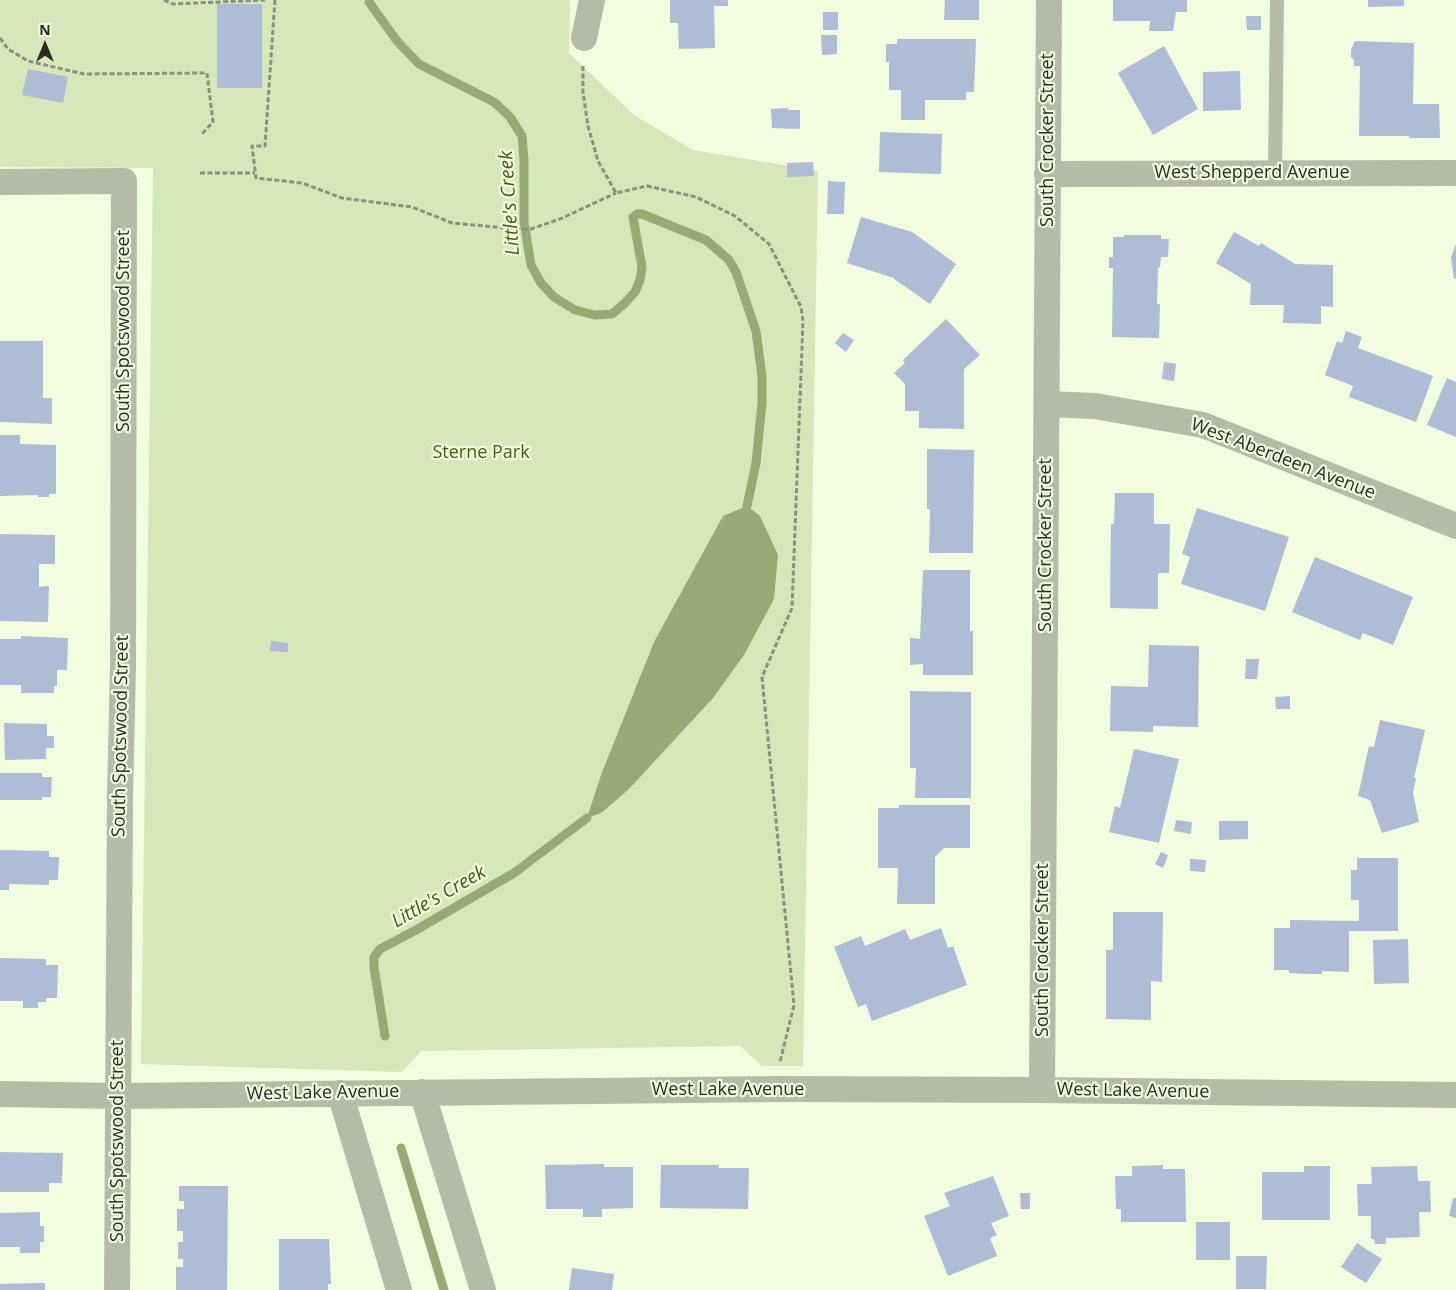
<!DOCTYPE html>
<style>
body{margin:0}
#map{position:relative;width:1456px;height:1290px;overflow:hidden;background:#f2fcdf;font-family:"Open Sans",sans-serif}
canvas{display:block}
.north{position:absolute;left:20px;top:20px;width:50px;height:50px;-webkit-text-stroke:4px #f2fcdf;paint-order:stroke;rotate:0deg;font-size:14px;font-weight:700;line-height:20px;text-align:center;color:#282c21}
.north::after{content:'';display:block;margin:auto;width:18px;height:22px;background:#282c21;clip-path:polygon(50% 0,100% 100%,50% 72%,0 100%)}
</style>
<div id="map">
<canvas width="1456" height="1290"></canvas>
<div class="north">N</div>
</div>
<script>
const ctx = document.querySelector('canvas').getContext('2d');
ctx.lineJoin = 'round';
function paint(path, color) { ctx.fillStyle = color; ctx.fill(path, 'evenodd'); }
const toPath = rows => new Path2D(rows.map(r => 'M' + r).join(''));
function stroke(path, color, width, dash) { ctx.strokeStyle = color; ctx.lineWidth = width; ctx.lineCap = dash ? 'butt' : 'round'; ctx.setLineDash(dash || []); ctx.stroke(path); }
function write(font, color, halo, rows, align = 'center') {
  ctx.font = font + ' "Open Sans",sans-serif'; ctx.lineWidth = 4.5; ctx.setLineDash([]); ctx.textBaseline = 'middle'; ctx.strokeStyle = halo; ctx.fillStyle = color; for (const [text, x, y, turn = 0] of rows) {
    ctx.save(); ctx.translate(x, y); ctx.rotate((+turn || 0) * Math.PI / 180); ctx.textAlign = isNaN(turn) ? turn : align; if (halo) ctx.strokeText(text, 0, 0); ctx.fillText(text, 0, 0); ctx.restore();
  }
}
const green = toPath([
 [0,0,570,0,569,53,634,115,693,150,818,171,803,1066,762,1066,740,1046,421,1051,402,1072,141,1064,153,168,0,167]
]);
const water = toPath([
 [747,506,760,516,778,555,774,599,744,655,713,698,628,790,601,813,587,818,601,775,654,642,723,516]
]);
const stream = toPath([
 [369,2,397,41,419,64,494,102,510,117,522,136,524,160,524,222,531,265,541,283,554,297,575,310,595,315,612,314,624,304,635,292,640,280,642,267,633,217,637,214,642,214,706,240,729,260,736,272,756,331,762,376,762,403,756,463,747,506],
 [385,1036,374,968,374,957,380,949,416,930,514,873,587,818],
 [401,1148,444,1290]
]);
const building = toPath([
 [670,0,728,0,728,6,714,6,715,48,679,49,678,23,670,23],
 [945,0,979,0,979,20,944,20],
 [1113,0,1187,0,1187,12,1176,12,1173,31,1149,31,1150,21,1113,21],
 [1368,0,1404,0,1404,6,1368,7],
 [217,4,262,4,262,88,217,88],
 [823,12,838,12,838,30,823,30],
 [1246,16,1261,16,1261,30,1247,30],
 [821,35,837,35,837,54,822,55],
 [897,39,976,39,974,92,966,92,966,100,925,100,925,120,901,120,901,90,889,90,889,62,886,62,886,44,897,44],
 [1355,41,1414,43,1413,104,1439,104,1440,138,1409,138,1409,136,1359,136,1360,66,1354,66,1354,60,1351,57,1351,50],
 [1164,46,1198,109,1153,135,1118,73],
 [28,69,68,77,63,103,22,95],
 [1240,71,1241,110,1203,111,1203,72],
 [788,108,788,110,800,110,800,129,772,128,771,109],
 [880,132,942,134,941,174,879,172],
 [813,162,814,176,787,177,787,163],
 [828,181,845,182,844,214,827,214],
 [861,217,912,232,956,264,930,304,894,279,894,278,847,263],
 [1234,232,1259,246,1261,243,1295,264,1333,265,1333,307,1321,306,1321,324,1283,323,1284,305,1250,305,1251,284,1216,263],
 [1124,235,1161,235,1161,239,1169,239,1168,257,1161,257,1160,268,1158,267,1157,304,1160,304,1159,338,1112,337,1113,268,1109,268,1109,257,1113,257,1113,237,1124,237],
 [1456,244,1456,279,1454,279,1451,257],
 [946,319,980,355,964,369,964,429,919,428,919,411,905,411,905,384,894,373,905,363,903,360],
 [1346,331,1362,337,1358,348,1433,376,1416,422,1349,397,1353,386,1325,375,1337,341,1342,343],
 [843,333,854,340,846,352,835,343],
 [0,341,43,341,43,398,52,398,52,424,0,422],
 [1164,362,1176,364,1174,381,1162,379],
 [1447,378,1456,382,1456,437,1427,425],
 [0,435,20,435,20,444,56,445,56,494,49,494,49,497,38,497,38,495,0,496],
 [927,449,974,450,973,553,929,553,930,509,927,509],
 [1115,493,1154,493,1154,524,1170,524,1169,573,1158,573,1158,609,1110,608,1111,524,1114,524],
 [1197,508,1289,537,1265,611,1181,584,1190,557,1182,554],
 [0,534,55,535,55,564,39,564,39,587,49,586,48,622,0,621],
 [1315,557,1413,597,1393,645,1363,633,1360,640,1292,612],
 [923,570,970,570,970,631,973,631,973,675,923,675,923,664,910,665,910,638,920,639],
 [21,636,68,638,67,670,57,670,57,686,54,686,54,693,21,693,21,685,0,685,0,639,21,639],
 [271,641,288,643,288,652,270,651],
 [1149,645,1199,646,1198,727,1153,726,1153,732,1110,731,1111,686,1148,687],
 [1246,659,1259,659,1257,679,1245,679],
 [910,691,971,692,971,798,915,798,916,768,910,768],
 [1290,696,1290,709,1276,709,1275,697],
 [1380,720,1425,730,1414,778,1416,778,1413,793,1419,822,1382,833,1370,800,1358,796,1369,746,1374,747],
 [4,723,47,724,47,736,54,736,54,748,46,748,46,759,5,760],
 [1134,749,1179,759,1159,843,1109,832,1115,806,1120,808],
 [0,773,42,773,42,777,52,777,51,797,42,797,42,800,0,800],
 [899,805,970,805,970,848,944,848,935,857,935,904,897,904,898,868,878,868,878,808,899,808],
 [1176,820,1192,822,1191,834,1174,831],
 [1219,821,1248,821,1248,839,1219,840],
 [0,850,49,851,49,857,59,857,58,880,49,880,49,885,9,884,9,890,0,890],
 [1161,852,1168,855,1163,868,1155,864],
 [1357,858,1398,858,1398,931,1349,931,1349,972,1322,971,1322,974,1310,974,1289,973,1289,970,1274,970,1274,928,1290,928,1290,920,1359,921,1359,900,1351,900,1351,870,1357,870],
 [1190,859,1206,860,1205,872,1190,871],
 [1113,912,1163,912,1162,982,1151,981,1151,1020,1106,1019,1106,950,1113,950],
 [941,928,948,948,953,946,967,985,872,1021,866,1004,858,1007,834,947,861,936,865,946,905,929,910,940],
 [1408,939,1409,983,1374,984,1373,940],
 [0,958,46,959,46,965,58,965,57,998,46,998,46,1002,38,1002,38,1008,23,1008,23,1001,0,1001],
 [0,1152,63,1153,62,1183,49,1183,49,1192,0,1192],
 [604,1164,604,1167,633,1167,633,1208,602,1209,602,1217,583,1217,583,1209,546,1209,545,1165],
 [661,1165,719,1165,719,1168,749,1168,748,1209,660,1208],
 [1163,1165,1163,1169,1185,1169,1186,1222,1121,1222,1121,1209,1116,1209,1115,1176,1132,1176,1132,1166],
 [1304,1166,1330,1166,1330,1220,1262,1220,1262,1172,1304,1172],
 [1417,1166,1418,1181,1430,1181,1431,1212,1419,1212,1420,1237,1386,1238,1386,1244,1375,1244,1374,1239,1371,1239,1371,1216,1358,1216,1357,1184,1372,1184,1371,1167],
 [993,1176,1009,1216,991,1223,997,1235,990,1238,997,1256,948,1276,924,1216,950,1206,944,1193],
 [179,1186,228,1186,227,1290,176,1290,176,1267,183,1267,183,1259,178,1259,178,1242,183,1242,183,1231,177,1231,177,1209,184,1209,184,1201,179,1201],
 [1020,1193,1030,1193,1030,1209,1021,1209],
 [1453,1198,1456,1198,1456,1218,1449,1216],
 [40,1212,40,1226,44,1226,44,1242,40,1242,40,1253,20,1253,20,1247,0,1247,0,1213],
 [1196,1222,1230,1222,1230,1260,1196,1260],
 [279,1239,329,1239,331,1284,328,1284,328,1290,279,1290],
 [1357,1243,1382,1259,1366,1283,1341,1267],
 [1236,1256,1267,1256,1266,1289,1236,1289],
 [572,1268,614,1274,612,1290,569,1290],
 [35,1283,45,1283,45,1290,0,1290,0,1284]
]);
const path = toPath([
 [164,0,173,4,265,0],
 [275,0,265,146,252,146,256,178,302,183,342,198,412,207,452,223,517,229,531,229,560,219,616,193],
 [0,38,8,49,28,61,84,74,207,73,213,122,201,135],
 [583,66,583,92,588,126,598,161,616,193,647,186,696,197,735,216,769,244,801,307,803,321,792,608,762,677,794,1005,780,1062],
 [200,173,255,173]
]);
const lane = toPath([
 [1275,173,1277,0]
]);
const street = toPath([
 [584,38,592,0],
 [1047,174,1456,173],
 [0,182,124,181,123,666,120,797,117,1290],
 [1047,404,1095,406,1203,425,1456,526],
 [1042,1090,1049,0],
 [422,1092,483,1290],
 [340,1093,399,1290],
 [0,1094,118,1096,780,1089,1042,1090,1456,1095]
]);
const streetNames = [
 ["South Crocker Street",1048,140,-90],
 ["West Shepperd Avenue",1252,173],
 ["South Spotswood Street",124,331,-90],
 ["West Aberdeen Avenue",1283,459,21],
 ["South Crocker Street",1046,545,-90],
 ["South Spotswood Street",121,736,-89],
 ["South Crocker Street",1043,950,-90],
 ["West Lake Avenue",728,1090],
 ["West Lake Avenue",1133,1091,1],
 ["West Lake Avenue",323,1093,-1],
 ["South Spotswood Street",118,1141,-90]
];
const parkNames = [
 ["Sterne Park",481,453]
];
const waterNames = [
 ["Little's Creek",510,203,-94],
 ["Little's Creek",439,897,-30]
];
paint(green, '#d7e7ba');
paint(water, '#98a975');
stroke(stream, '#98a975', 9);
paint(building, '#aebcd5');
stroke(path, '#89907c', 3, [5, 2.5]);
stroke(lane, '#b4bca5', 14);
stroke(street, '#b4bca5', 26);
write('18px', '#282c21', '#f2fcdf', streetNames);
write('18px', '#485c09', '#f2fcdf', parkNames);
write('italic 19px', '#495c0a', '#f2fcdf', waterNames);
</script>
